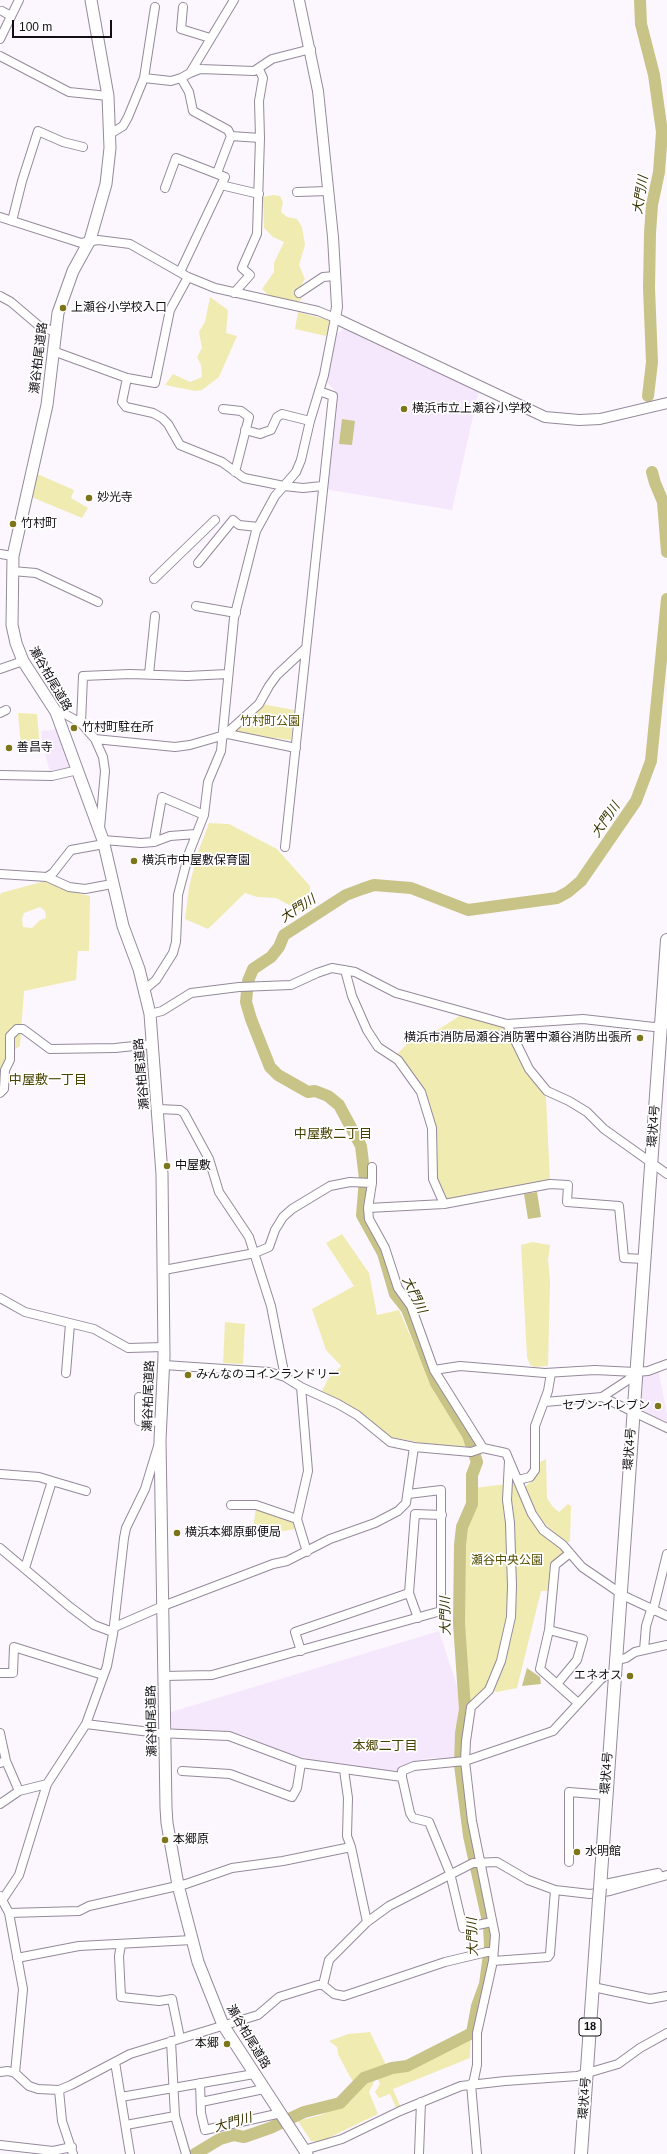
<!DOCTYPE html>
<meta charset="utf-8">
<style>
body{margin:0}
#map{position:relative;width:667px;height:2154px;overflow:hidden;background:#fcf7fe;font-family:Helvetica,sans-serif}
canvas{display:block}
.scale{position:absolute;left:12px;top:20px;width:100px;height:18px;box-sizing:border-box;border:2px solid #120e14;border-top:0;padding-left:5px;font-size:12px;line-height:14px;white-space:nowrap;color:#120e14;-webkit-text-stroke:3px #fff;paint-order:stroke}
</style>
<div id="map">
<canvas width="667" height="2154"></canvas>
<div class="scale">100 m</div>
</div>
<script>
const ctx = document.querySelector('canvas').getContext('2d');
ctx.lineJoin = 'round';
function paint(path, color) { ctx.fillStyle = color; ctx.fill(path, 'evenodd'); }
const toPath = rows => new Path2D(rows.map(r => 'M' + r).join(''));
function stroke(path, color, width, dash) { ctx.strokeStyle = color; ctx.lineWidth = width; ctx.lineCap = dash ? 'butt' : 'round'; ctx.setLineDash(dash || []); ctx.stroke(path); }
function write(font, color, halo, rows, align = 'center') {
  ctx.font = font + ' Helvetica,"Noto Sans JP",sans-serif'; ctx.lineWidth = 3.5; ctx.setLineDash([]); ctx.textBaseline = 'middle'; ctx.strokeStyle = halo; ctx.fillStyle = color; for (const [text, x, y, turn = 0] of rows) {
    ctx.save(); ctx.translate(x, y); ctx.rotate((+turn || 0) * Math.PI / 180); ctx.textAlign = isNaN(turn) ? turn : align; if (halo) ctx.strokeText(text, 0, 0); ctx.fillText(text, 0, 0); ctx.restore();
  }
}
const built = toPath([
 [345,328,479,390,452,510,324,489,335,391,326,381,337,334],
 [57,729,70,768,50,772,43,747,41,731],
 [658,1369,667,1414,667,1427,641,1413,643,1374],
 [439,1631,460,1695,456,1758,428,1758,409,1764,396,1771,345,1767,284,1753,243,1735,229,1732,172,1730,171,1712]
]);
const green = toPath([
 [273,195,280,196,283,202,281,212,287,217,297,219,302,227,305,245,299,265,305,279,297,292,302,300,296,301,269,296,262,289,274,272,274,263,284,242,273,237,264,228,263,197],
 [210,297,228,310,226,333,237,336,219,377,202,390,195,391,165,385,173,374,190,382,202,377,201,365,197,357,202,348,199,332,205,322],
 [298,312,328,320,330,323,326,336,295,329],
 [35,473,74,490,71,498,88,508,82,518,29,496],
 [262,704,294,710,291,740,231,733],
 [18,713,37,714,40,747,21,747],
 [209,823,229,824,277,849,310,886,311,908,300,911,276,898,257,897,245,893,208,929,185,919,189,887,198,852],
 [45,881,72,892,90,896,89,951,78,951,76,980,24,991,20,1046,7,1055,0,1094,0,895,1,893],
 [40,907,45,911,46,918,40,920,32,928,23,927,22,919,24,913],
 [461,1015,506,1027,524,1067,546,1097,550,1181,472,1195,445,1202,435,1190,437,1154,432,1124,413,1084,395,1056,410,1041,436,1031],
 [342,1234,369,1273,377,1315,399,1310,435,1393,473,1446,463,1447,422,1443,386,1436,339,1400,322,1391,328,1379,341,1366,326,1350,312,1309,354,1286,326,1243],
 [532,1242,550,1245,548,1260,550,1280,548,1366,535,1367,530,1365,527,1357,521,1245],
 [225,1322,245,1324,243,1364,223,1363],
 [546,1459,547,1498,553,1507,559,1512,568,1504,571,1506,570,1542,565,1542,547,1526,533,1510,527,1494,525,1487,535,1478,540,1462],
 [515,1483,535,1524,563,1547,563,1554,550,1591,541,1591,517,1688,497,1692,486,1689,467,1705,462,1624,464,1592,461,1545,463,1527,471,1514,474,1488],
 [256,1507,292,1521,295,1529,252,1537],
 [370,2032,386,2065,371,2069,374,2082,369,2092,378,2114,320,2142,311,2141,298,2121,321,2115,351,2101,360,2090,350,2077,338,2054,337,2047,329,2041,348,2034],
 [471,2032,470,2058,393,2089,401,2108,397,2110,390,2094,379,2098,375,2092,380,2084,376,2075,427,2056]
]);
const water = toPath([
 [342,419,355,421,352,445,339,444],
 [537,1192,541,1217,528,1219,524,1194],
 [527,1668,540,1677,541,1684,522,1686]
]);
const river = toPath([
 [640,0,641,24,654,75,662,132,659,172,652,205,650,233,649,288,652,362,648,396],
 [652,472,655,483,663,502,667,552],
 [195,2154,220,2139,234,2135,244,2137,270,2128,304,2112,340,2103,364,2078,392,2068,407,2066,472,2033,477,2006,485,1984,490,1946,489,1926,469,1836,460,1765,461,1733,465,1709,459,1624,460,1545,462,1527,472,1504,472,1475,477,1462,468,1435,436,1383,407,1309,395,1294,383,1253,362,1215,365,1179,361,1146,339,1105,328,1096,315,1091,308,1092,278,1075,270,1067,251,1019,246,1002,248,981,253,969,271,957,279,947,284,935,346,895,362,889,374,885,411,888,468,910,557,898,568,892,581,881,636,801,651,761,667,599]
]);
const minor = toPath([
 [183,7,181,29,210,38],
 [2,11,11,16],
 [0,39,19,0],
 [0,56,69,92,108,96],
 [259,69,263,78,259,101,260,138],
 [190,73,200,69,254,71,272,59,311,49],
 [144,78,171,81,181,78,190,73,234,0],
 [181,78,189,92,193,111,228,130,231,136],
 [110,134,123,126,128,117,144,78,155,7],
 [217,173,231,136,260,138,257,234,242,268,250,275,234,293],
 [221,185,259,194],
 [165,188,176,158,225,177,180,272],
 [297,192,328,191],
 [0,217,81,243,98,240,130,244,188,277,215,288,318,311,335,318,324,375,310,421,301,460,296,472,275,496,256,531,234,618,221,751,208,782,204,815,189,853,178,895,176,942,173,953,156,980,144,990],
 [12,221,22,181,38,131,63,142,83,147],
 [299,293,323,277,335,276],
 [0,296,11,302,38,325,55,332],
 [53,351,127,378,122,402,126,407,153,413,162,418,168,424,180,445,222,462,244,478,284,486,303,488,322,486],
 [127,378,155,383,170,310,188,277],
 [223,409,241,411,249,417,235,472],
 [245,430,260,434,265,432,271,430,277,417,282,414,310,421],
 [0,554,13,556],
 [198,563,233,520,239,525,258,527],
 [12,571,36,573,98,602],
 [154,579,215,520],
 [196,606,236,613],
 [0,669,23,661],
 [149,674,155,616],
 [56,712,63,713,81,723,95,739,175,747,190,745,228,734,296,748],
 [0,713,6,710],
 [81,723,83,676,130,674,187,676,228,674],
 [223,734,228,732,259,704,269,686,277,675,306,648],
 [95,739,103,757,105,771,100,828],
 [0,775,52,776,78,770],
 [103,840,141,843,154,842,170,836,196,834],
 [154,842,162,797,204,815],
 [285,847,333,396,319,391],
 [0,874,47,877,69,887,85,889,112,884],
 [47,877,53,873,71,850,104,844],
 [345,970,352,996,367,1030,378,1047,398,1060,421,1092,432,1128,433,1179,444,1204],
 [150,1014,162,1011,191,993,239,987,291,985,317,973,332,968,355,972,396,993,507,1024,583,1019,654,1027,664,1025],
 [507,1024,529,1069,547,1091,569,1101,587,1112,604,1129,667,1174],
 [0,1093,4,1089,5,1070,10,1060,10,1036,17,1029,23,1029,50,1049,115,1048,153,1044],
 [158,1109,180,1110,184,1113,209,1159,219,1192,249,1237,271,1306,285,1377],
 [372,1167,372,1183,368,1208,369,1219,385,1248,398,1288,411,1306,434,1370,483,1448],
 [368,1208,444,1204,550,1184,568,1185,567,1202,619,1206,624,1258,644,1259],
 [164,1270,255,1253,269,1247,275,1230,283,1217,292,1209,330,1186,350,1182,372,1183],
 [0,1298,25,1312,94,1329,128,1348,164,1347],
 [164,1365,269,1372,285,1377,301,1387,308,1471,297,1519,307,1552],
 [434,1370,460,1366,545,1373,595,1370,635,1372,648,1371,667,1364],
 [66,1373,70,1324],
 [139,1397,139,1421,161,1422],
 [602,1397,667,1428],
 [545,1402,602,1397,628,1380,635,1372],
 [414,1447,471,1452,483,1448,506,1453,532,1514,543,1530,563,1545,582,1567,620,1593],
 [0,1474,39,1477,52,1481],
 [518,1480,530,1477,535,1470,535,1426,548,1391,551,1373],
 [231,1505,256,1505,297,1519],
 [0,1548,70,1607,94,1625,110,1631,117,1626,163,1606,273,1564,287,1561,330,1539,375,1523,398,1511,406,1503,414,1447,390,1442,357,1415,338,1404,301,1387],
 [570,1553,555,1565,549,1630,540,1669,578,1703],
 [25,1568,52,1481,86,1491],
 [409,1593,418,1618],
 [620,1594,667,1616],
 [653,1611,667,1554],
 [549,1630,583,1639,577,1660,557,1684],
 [644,1650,646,1626,651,1610],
 [301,1651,295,1632,409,1593,415,1514,442,1515],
 [615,1661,626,1658,635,1652,667,1645],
 [0,1673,13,1673,14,1647,103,1675],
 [164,1676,212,1675,441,1611,441,1490,408,1494],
 [86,1724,158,1733,229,1736,301,1763,402,1777,410,1813,413,1818,429,1822,450,1873,463,1928,492,1922],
 [0,1733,6,1761,0,1763],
 [6,1761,19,1791],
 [182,1771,230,1774,292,1797,297,1788,301,1763],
 [402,1777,402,1771,414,1766,465,1761,553,1731,600,1680,605,1676,614,1674],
 [0,1804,19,1791,47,1784],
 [351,1847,367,1922],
 [569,1862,569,1792,606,1795],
 [600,1885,658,1873],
 [0,1896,9,1913,23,1989,15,2073],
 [3,1899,19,1875,47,1784,86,1724,107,1666,113,1634,124,1538,126,1528,145,1489,159,1443],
 [9,1913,79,1911,89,1906,186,1884,232,1868,283,1861,351,1847,347,1836,348,1798,344,1770],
 [121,1945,119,1956,121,1997,159,2001,172,1999,180,2038],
 [17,1958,79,1946,192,1940],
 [493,1961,548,1957,550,1954,555,1890],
 [323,1985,329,1960,367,1922,389,1906,473,1863,497,1862,528,1880,555,1890,590,1894,610,1891,667,1875],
 [593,1987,650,1999,667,1996],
 [171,2041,175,2116,186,2154],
 [115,2062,130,2154],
 [0,2072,8,2071,15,2073,29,2086,38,2089,59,2090,71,2085,130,2054,258,2015,279,1997,318,1985,323,1985,334,1994,344,1996,445,1962,487,1952,493,1952],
 [200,2083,201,2113,205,2130,281,2113],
 [471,2084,477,2154],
 [473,2084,477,2065,477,2033,493,1961,495,1935,472,1821,465,1761,466,1741,471,1707,489,1690,501,1661,511,1617,512,1586,510,1523,507,1500,509,1461],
 [59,2090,62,2121,73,2154],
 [121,2097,254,2074],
 [201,2102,264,2089],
 [126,2125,175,2116],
 [0,2145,53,2151,72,2147],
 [304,2150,342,2139,400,2111,461,2086,505,2081,577,2076,618,2064,640,2048,667,2033],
 [419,2154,421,2102]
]);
const tertiary = toPath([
 [299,0,318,91,333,237,337,307,335,318,545,417,579,420,600,419,667,403]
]);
const secondary = toPath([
 [91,0,108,96,110,148,106,184,90,240,73,271,58,313,47,405,13,556,12,625,16,643,23,661,56,712,103,840,123,926,139,969,150,1014,162,1174,164,1356,160,1440,166,1808,167,1823,178,1885,198,1962,223,2025,307,2154]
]);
const primary = toPath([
 [600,1888,667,940],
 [581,2154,599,1899]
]);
const primaryBridge = toPath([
 [599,1899,600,1888]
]);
const markers = [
 [63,308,4,"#7d7519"],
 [404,409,4,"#7d7519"],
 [89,498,4,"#7d7519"],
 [13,524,4,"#7d7519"],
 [74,728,4,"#7d7519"],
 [9,748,4,"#7d7519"],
 [134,861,4,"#7d7519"],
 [640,1038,4,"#7d7519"],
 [167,1166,4,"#7d7519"],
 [188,1375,4,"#7d7519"],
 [658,1406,4,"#7d7519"],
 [177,1533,4,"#7d7519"],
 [630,1676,4,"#7d7519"],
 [165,1840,4,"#7d7519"],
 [577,1852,4,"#7d7519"],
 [227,2044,4,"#7d7519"]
];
const shields = [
 [590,2027,22]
];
const shieldNames = [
 ["18",590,2027]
];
const poiNames = [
 ["上瀬谷小学校入口",71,308],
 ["横浜市立上瀬谷小学校",412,409],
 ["妙光寺",97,498],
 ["竹村町",21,524],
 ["竹村町駐在所",82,728],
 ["善昌寺",17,748],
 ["横浜市中屋敷保育園",142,861],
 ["横浜市消防局瀬谷消防署中瀬谷消防出張所",632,1038,"right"],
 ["中屋敷",175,1166],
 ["みんなのコインランドリー",196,1375],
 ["セブン-イレブン",650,1406,"right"],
 ["横浜本郷原郵便局",185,1533],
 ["エネオス",622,1676,"right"],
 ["本郷原",173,1840],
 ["水明館",585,1852],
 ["本郷",219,2044,"right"]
];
const streetNames = [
 ["瀬谷柏尾道路",39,358,-83],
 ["瀬谷柏尾道路",50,679,60],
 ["瀬谷柏尾道路",142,1074,-95],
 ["環状4号",654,1126,-86],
 ["瀬谷柏尾道路",149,1396,-88],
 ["環状4号",630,1449,-86],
 ["瀬谷柏尾道路",152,1721,-91],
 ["環状4号",607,1773,-86],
 ["瀬谷柏尾道路",248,2037,59],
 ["環状4号",585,2098,-86]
];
const parkNames = [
 ["竹村町公園",270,722],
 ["瀬谷中央公園",507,1561]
];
const waterNames = [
 ["大門川",641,195,-81],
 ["大門川",606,820,-56],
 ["大門川",298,909,-33],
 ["大門川",414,1295,64],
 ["大門川",446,1616,-91],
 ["大門川",473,1937,-92],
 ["大門川",233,2123,-16]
];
const neighbourhoodNames = [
 ["中屋敷一丁目",48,1080],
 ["中屋敷二丁目",333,1134],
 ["本郷二丁目",385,1746]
];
paint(built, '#f6e8fc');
paint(green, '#f0ebb0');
paint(water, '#c8c386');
stroke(river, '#c8c386', 12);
stroke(minor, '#95899a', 10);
stroke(tertiary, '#95899a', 12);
stroke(secondary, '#95899a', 13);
stroke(primary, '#95899a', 14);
stroke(minor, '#fff', 8);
stroke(tertiary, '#fff', 10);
stroke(secondary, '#fff', 11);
stroke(primary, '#fff', 12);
stroke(primaryBridge, '#95899a', 14, []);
stroke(primaryBridge, '#fff', 12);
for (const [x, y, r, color] of markers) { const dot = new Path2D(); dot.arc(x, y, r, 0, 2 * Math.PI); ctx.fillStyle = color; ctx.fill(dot); stroke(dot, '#fff', 1.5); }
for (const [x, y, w] of shields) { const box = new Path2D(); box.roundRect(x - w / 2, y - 9, w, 18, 3); ctx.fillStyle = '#fff'; ctx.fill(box); stroke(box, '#120e14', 1); }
write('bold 11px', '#120e14', null, shieldNames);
write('12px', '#120e14', '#fff', poiNames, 'left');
write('12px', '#120e14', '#fff', streetNames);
write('12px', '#554e00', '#fff', parkNames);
write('italic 13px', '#393402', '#fff', waterNames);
write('13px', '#484200', '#fff', neighbourhoodNames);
</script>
